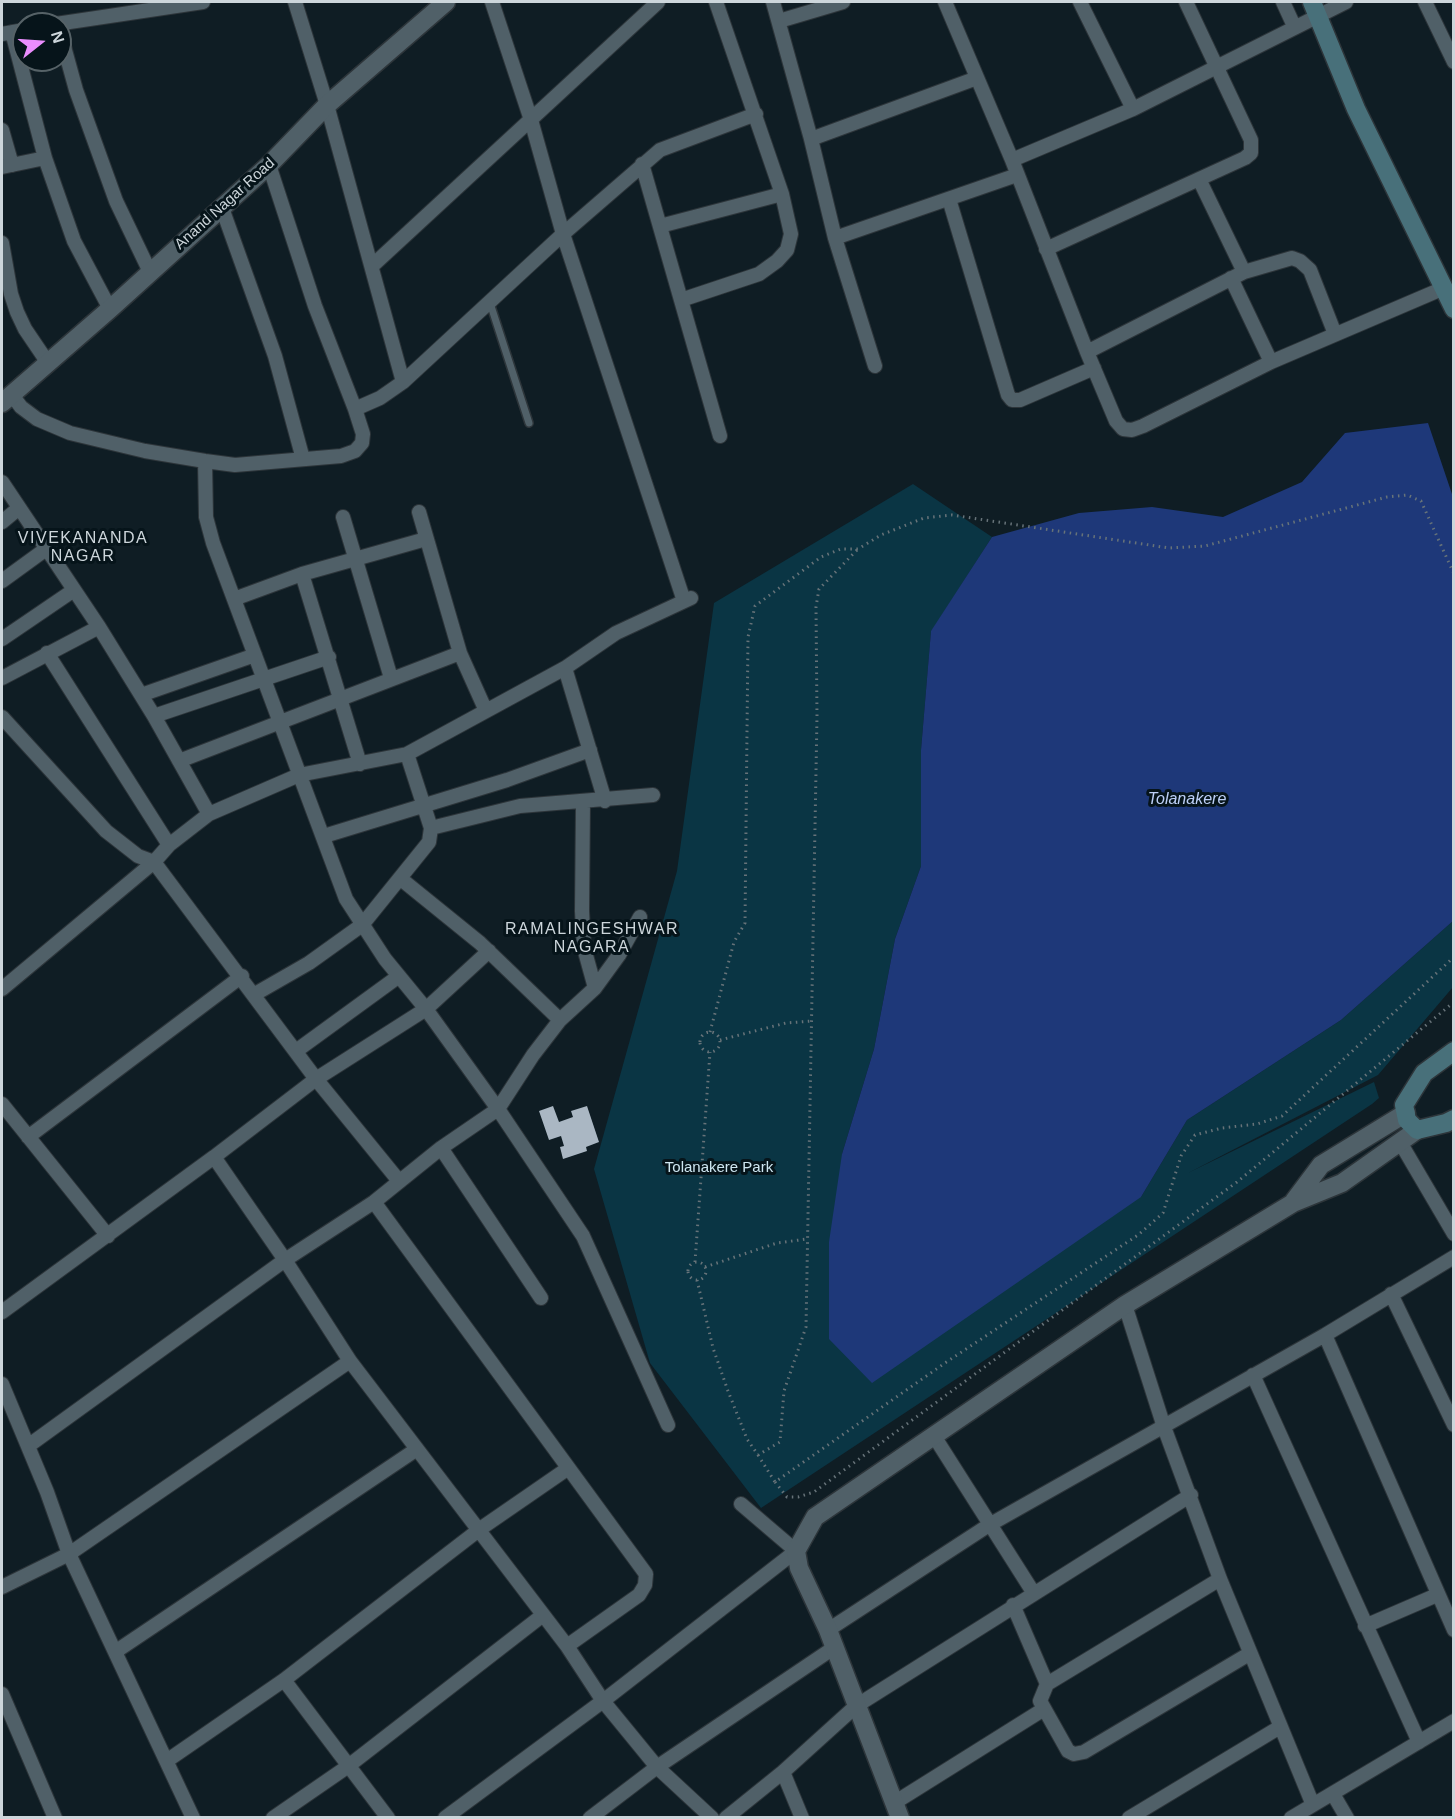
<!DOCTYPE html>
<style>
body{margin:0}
#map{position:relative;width:1455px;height:1819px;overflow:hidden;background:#0f1d24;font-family:Helvetica,sans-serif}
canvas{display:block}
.frame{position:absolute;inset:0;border:3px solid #cdd6db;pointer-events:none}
.north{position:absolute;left:12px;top:12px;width:60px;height:60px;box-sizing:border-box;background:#06141a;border:2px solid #566267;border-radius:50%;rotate:73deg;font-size:16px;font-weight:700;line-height:24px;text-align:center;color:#cdd6db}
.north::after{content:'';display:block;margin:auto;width:21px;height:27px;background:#ea8dfd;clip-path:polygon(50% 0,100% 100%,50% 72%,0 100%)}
</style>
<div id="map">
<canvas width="1455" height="1819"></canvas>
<div class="frame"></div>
<div class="north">N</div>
</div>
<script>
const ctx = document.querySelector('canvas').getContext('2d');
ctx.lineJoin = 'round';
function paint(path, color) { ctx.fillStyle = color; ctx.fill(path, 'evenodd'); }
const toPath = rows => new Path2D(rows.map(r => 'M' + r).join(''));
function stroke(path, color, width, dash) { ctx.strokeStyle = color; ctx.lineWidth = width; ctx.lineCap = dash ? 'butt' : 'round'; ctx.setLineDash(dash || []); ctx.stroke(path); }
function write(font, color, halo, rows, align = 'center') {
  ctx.font = font + ' Helvetica,sans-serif'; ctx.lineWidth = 6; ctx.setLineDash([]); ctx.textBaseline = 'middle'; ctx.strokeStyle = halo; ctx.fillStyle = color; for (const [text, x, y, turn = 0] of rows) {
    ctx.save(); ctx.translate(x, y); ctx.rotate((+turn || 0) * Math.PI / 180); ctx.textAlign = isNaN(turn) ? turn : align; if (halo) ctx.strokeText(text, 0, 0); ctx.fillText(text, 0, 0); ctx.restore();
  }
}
const green = toPath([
 [913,484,992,537,931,632,921,750,921,866,895,939,874,1049,842,1154,1141,1197,1187,1120,1341,1020,1453,921,1453,987,1378,1075,1188,1173,1374,1082,1379,1098,1372,1104,761,1508,650,1363,594,1169,677,871,714,603]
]);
const water = toPath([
 [1428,423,1454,500,1453,921,1341,1020,1187,1120,1141,1197,872,1383,829,1339,829,1242,842,1154,874,1049,895,939,921,866,921,750,931,631,992,537,1079,513,1152,507,1223,517,1302,482,1345,433]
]);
const building = toPath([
 [553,1106,559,1122,573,1117,571,1111,587,1106,599,1142,586,1147,587,1151,563,1159,560,1147,564,1146,561,1136,549,1140,539,1111]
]);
const path = toPath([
 [710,1032,734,942,745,923,748,637,755,606,821,557,841,549,858,549,881,535,924,518,952,515,1169,548,1205,546,1387,497,1407,495,1421,501,1454,574],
 '700 1042a10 10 0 1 1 20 0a10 10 0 1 1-20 0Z',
 [720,1040,786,1023,812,1021],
 '688 1271a9 9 0 1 1 18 0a9 9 0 1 1-18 0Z',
 [695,1262,710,1052],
 [705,1267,777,1243,807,1239],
 [697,1280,713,1348,728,1391,747,1439,758,1455,780,1442,784,1391,806,1327,817,716,816,607,819,589,857,550],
 [758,1455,775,1482,945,1363,1138,1235,1163,1213,1181,1156,1195,1135,1222,1128,1257,1124,1282,1116,1454,957],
 [775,1482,787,1497,798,1497,814,1492,1237,1182,1454,1002]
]);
const service = toPath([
 [490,303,529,423]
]);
const minor = toPath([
 [295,2,327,105,403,382],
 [492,2,531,120,563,234,684,601],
 [773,2,811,139,835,238,875,366],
 [945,2,1012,160,1087,352,1116,421,1123,429,1132,430,1143,426,1271,362,1444,288],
 [1080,2,1133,109],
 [1283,2,1294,26],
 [1425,2,1454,62],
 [779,21,843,2],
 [56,24,203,2],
 [12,32,45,158,74,241,110,309],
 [60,32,76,90,116,201,150,272],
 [2,34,24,30],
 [2,130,12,165],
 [811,139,977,78],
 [1012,160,1133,109,1346,2],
 [642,164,720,436],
 [2,167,45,158],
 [1199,179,1244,272],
 [949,199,1008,395,1012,400,1020,400,1094,368],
 [222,208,275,356,303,459],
 [660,226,782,194],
 [835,238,1017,175],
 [2,243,11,294,17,312,25,329,48,363],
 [1046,249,1245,158,1251,153,1251,140,1186,2],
 [372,266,658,2],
 [1231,278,1271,362],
 [681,300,759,274,777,261,787,250,791,234,782,194,716,2],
 [1087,352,1244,272,1292,258,1300,261,1310,270,1335,334],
 [12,395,21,407,37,419,70,433,145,451,205,461,235,465,341,456,355,451,362,443,363,434,355,409,315,306,269,165],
 [355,409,380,398,403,382,563,234,660,150,756,114],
 [205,461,206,517,213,543,346,899,385,959,426,1009,498,1109,583,1236,668,1425],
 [2,482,99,627,154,716,209,814],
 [419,512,460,653,486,711],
 [343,517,391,678],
 [2,522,19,508],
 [302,574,360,764],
 [2,581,46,549],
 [234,599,302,574,426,539],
 [2,639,74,590],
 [47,653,169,845],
 [565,668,605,801],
 [2,678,99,627],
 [141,695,255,655],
 [154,716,329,657],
 [2,717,106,831,138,856,154,862,316,1079,399,1181],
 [179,761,460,653],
 [583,802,582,911,584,948,595,988],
 [431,828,520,806,653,795],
 [324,836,507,780,590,750],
 [401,879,480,943,560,1020],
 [2,989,154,862,169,845,209,814,299,775,407,754,565,668,616,633,691,598],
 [255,994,309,963,362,925,429,842,431,828,407,754],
 [296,1051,399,976],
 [2,1104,108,1236],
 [28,1137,242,976],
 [1400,1142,1454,1234],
 [441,1148,541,1298],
 [214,1157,316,1079,426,1009,489,951],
 [374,1202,646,1574,645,1585,639,1595,567,1646],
 [1391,1294,1454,1425],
 [1125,1305,1164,1427,1220,1579,1313,1805],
 [2,1312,214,1157,285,1260,350,1361,567,1646,603,1701,657,1767,712,1818],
 [1325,1335,1454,1630],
 [1253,1375,1419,1742],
 [2,1384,47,1492,69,1554,193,1818],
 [934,1436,1033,1592],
 [28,1446,285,1260,374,1202,441,1148,498,1109,533,1055,560,1020,595,988,619,955,640,917],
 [1220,1579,1047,1684,1040,1701,1068,1751,1074,1754,1084,1752,1249,1654],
 [2,1587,69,1554,350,1361],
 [1013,1605,1047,1684],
 [1365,1626,1437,1595],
 [828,1630,989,1525,1325,1335,1454,1257],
 [115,1652,417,1449],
 [284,1680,388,1818],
 [2,1694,55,1818],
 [168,1760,284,1680,480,1529,567,1469],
 [783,1772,802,1818],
 [1333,1794,1347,1818],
 [894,1803,1044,1709],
 [273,1818,347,1767,543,1615],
 [445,1818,603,1701,796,1551,741,1504],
 [590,1818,657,1767,835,1647],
 [726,1818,783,1772,856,1706,1191,1495],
 [1129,1818,1280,1727],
 [1291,1818,1454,1721]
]);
const tertiary = toPath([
 [2,403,110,309,269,165,327,105,446,2],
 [1294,1201,1321,1165,1406,1113],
 [900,1818,828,1630,799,1568,796,1551,815,1517,1125,1305,1293,1203,1342,1183,1417,1130]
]);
const secondary = toPath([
 [1312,2,1356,109,1454,309],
 [1454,1051,1424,1073,1404,1105,1407,1120,1417,1130,1446,1123,1454,1119]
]);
const streetNames = [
 ["Anand Nagar Road",225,204,-42]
];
const parkNames = [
 ["Tolanakere Park",719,1168]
];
const neighbourhoodNames = [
 ["VIVEKANANDA",83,539],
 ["NAGAR",83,557],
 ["RAMALINGESHWAR",592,930],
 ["NAGARA",592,948]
];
const waterNames = [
 ["Tolanakere",1187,800]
];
paint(green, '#0a3544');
paint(water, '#1e3879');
paint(building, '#aab7c3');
stroke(service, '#2d353a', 10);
stroke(minor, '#2d353a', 16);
stroke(tertiary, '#2d353a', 21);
stroke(secondary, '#2d353a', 21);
stroke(path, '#677379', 3, [1.5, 4.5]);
stroke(service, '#506068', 7);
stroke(minor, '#506068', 14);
stroke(tertiary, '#506068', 18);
stroke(secondary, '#48707a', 18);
write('15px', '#cdd6db', '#06141a', streetNames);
write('15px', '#cee6f1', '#06141a', parkNames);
ctx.letterSpacing = '1.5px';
write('16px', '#cdd6db', '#06141a', neighbourhoodNames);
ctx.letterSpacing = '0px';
write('italic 16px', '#bdd0f7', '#06141a', waterNames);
</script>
